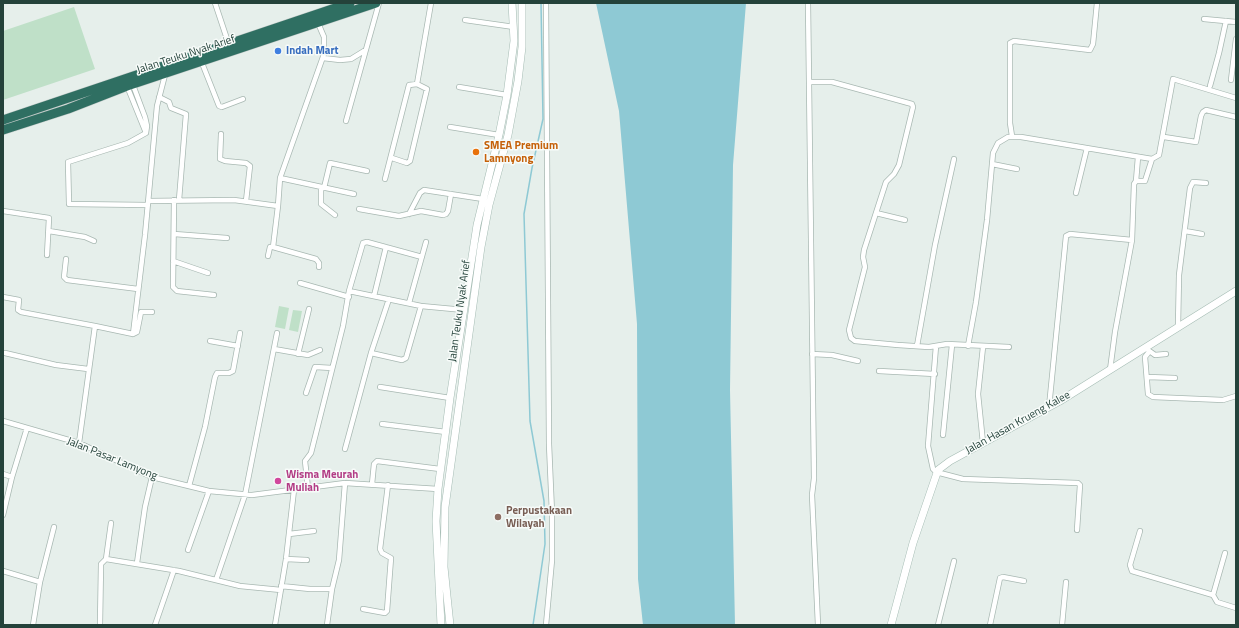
<!DOCTYPE html>
<style>
body{margin:0}
#map{position:relative;width:1239px;height:628px;overflow:hidden;background:#e6efeb;font-family:"Titillium Web",sans-serif}
canvas{display:block}
.frame{position:absolute;inset:0;border:4px solid #24423a;pointer-events:none}
</style>
<div id="map">
<canvas width="1239" height="628"></canvas>
<div class="frame"></div>
</div>
<script>
const ctx = document.querySelector('canvas').getContext('2d');
ctx.lineJoin = 'round';
function paint(path, color) { ctx.fillStyle = color; ctx.fill(path, 'evenodd'); }
const toPath = rows => new Path2D(rows.map(r => 'M' + r).join(''));
function stroke(path, color, width, dash) { ctx.strokeStyle = color; ctx.lineWidth = width; ctx.lineCap = dash ? 'butt' : 'round'; ctx.setLineDash(dash || []); ctx.stroke(path); }
function write(font, color, halo, rows, align = 'center') {
  ctx.font = font + ' "Titillium Web",sans-serif'; ctx.lineWidth = 3; ctx.setLineDash([]); ctx.textBaseline = 'middle'; ctx.strokeStyle = halo; ctx.fillStyle = color; for (const [text, x, y, turn = 0] of rows) {
    ctx.save(); ctx.translate(x, y); ctx.rotate((+turn || 0) * Math.PI / 180); ctx.textAlign = isNaN(turn) ? turn : align; if (halo) ctx.strokeText(text, 0, 0); ctx.fillText(text, 0, 0); ctx.restore();
  }
}
const green = toPath([
 [74,7,95,69,3,100,3,31],
 [279,306,289,308,285,329,275,327],
 [293,310,302,311,298,332,289,330]
]);
const water = toPath([
 [596,3,746,3,733,165,730,390,735,625,643,625,638,579,637,324,619,111]
]);
const stream = toPath([
 [533,625,545,544,544,501,530,421,524,214,532,168,543,119,541,3]
]);
const street = toPath([
 [215,3,229,45],
 [808,3,814,478,812,495,818,625],
 [1204,19,1236,22],
 [465,20,514,27],
 [323,58,340,60,351,59,364,51],
 [202,63,219,106,222,107,243,99],
 [1231,80,1236,39],
 [809,82,832,82,912,104,913,107,899,165,894,174,886,182,864,250,863,257,865,267,849,330,851,338,855,341,898,345,929,347,947,344,1009,347],
 [133,85,145,117,147,126,146,133,128,143,68,162,69,204,148,205],
 [127,86,146,133],
 [1210,86,1219,53,1226,21],
 [459,87,507,95],
 [159,97,169,102,171,108,186,114,179,200],
 [346,121,379,3],
 [450,127,499,135],
 [221,134,220,159,225,161,246,163,250,166,246,201],
 [1012,136,1010,123,1010,43,1014,41,1090,50,1093,44,1097,3],
 [1164,137,1196,142,1201,116,1203,112,1206,110,1236,117],
 [392,158,407,163,410,161,427,89,417,84],
 [992,164,1017,169],
 [280,178,354,194],
 [385,179,409,85,417,84,431,3],
 [1136,181,1138,157],
 [321,187,321,204,335,215],
 [324,188,330,163,367,171],
 [1076,193,1087,148],
 [174,200,173,287,177,291,214,295],
 [148,201,234,200,278,206,280,178,324,54,324,37,318,23],
 [278,206,273,247,316,259,319,263,319,267],
 [359,209,399,216,421,211,443,215,446,214,448,211,451,194],
 [3,211,49,218,47,255],
 [876,213,905,220],
 [409,214,420,193,424,190,483,199],
 [49,231,85,237,94,241],
 [1185,231,1202,234],
 [174,234,227,238],
 [268,256,270,247,273,247],
 [66,259,64,277,67,280,138,289],
 [173,261,208,273],
 [300,283,349,297],
 [349,291,421,306,464,310],
 [374,296,386,247],
 [3,297,19,300,18,310,21,312,95,326],
 [409,303,426,242],
 [1178,326,1179,275,1190,188,1193,182,1206,183],
 [133,334,137,332,141,312,152,312],
 [210,341,238,346],
 [917,346,935,245,954,159],
 [936,346,928,446,933,469,936,472,963,479,1078,483,1080,485,1077,530],
 [968,346,976,302,987,220,993,153,998,143,1008,137,1021,137,1152,159,1159,155,1173,79,1236,98],
 [983,347,978,394,983,443],
 [274,349,308,355,320,350],
 [1148,350,1155,355,1166,354],
 [1149,352,1145,357,1148,394,1153,397,1223,400,1236,396],
 [5,353,56,365,88,369],
 [371,353,402,360,406,358,421,306],
 [298,354,309,309],
 [812,354,832,355,858,361],
 [1110,370,1115,332,1132,240,1134,184,1136,181,1145,181,1152,159],
 [879,371,935,374],
 [1148,377,1175,378],
 [380,387,450,398],
 [306,393,315,367,332,368],
 [1049,407,1066,236,1070,234,1132,240],
 [3,421,79,443,152,477,209,491,252,495,345,483,438,489],
 [382,424,446,432],
 [943,435,952,345],
 [79,443,95,326,133,334,145,235,157,106,165,75],
 [345,449,371,353,389,299],
 [3,474,12,477],
 [372,484,374,464,377,461,440,469],
 [189,486,205,427,215,377,217,373,229,373,233,371,240,333],
 [308,488,305,461,311,453,343,326,349,291,363,243,367,242,422,257],
 [3,515,12,477,27,428],
 [1140,531,1130,565,1132,571,1213,595],
 [289,534,314,531],
 [188,550,209,491],
 [1225,553,1213,595,1217,602,1236,608],
 [106,559,111,523],
 [286,559,307,560],
 [137,563,145,507,152,477],
 [3,571,40,582],
 [216,580,245,495,277,333],
 [281,586,310,589,332,589],
 [363,609,385,613,387,611,391,558,382,553,380,549,388,485],
 [33,625,40,582,54,527],
 [100,625,101,564,106,559,179,571,240,586,281,590],
 [155,625,174,570],
 [275,625,286,559,294,490],
 [327,625,332,589,339,560,345,483],
 [546,625,552,560,552,513,549,444,546,3],
 [938,625,954,561],
 [990,625,1000,578,1003,577,1024,581],
 [1062,625,1066,582]
]);
const secondary = toPath([
 [441,625,436,521,438,489,450,398,477,225,499,135,507,95,514,41,512,3],
 [450,625,444,567,445,507,481,247,489,205,508,135,518,81,522,47,522,3],
 [891,625,913,543,938,470,950,461,1060,401,1236,291]
]);
const highway = toPath([
 [3,120,350,3],
 [3,130,68,109,127,86,376,3]
]);
const markers = [
 [278,51,4,"#3f7fe0"],
 [476,152,4,"#e8710a"],
 [278,481,4,"#d1479c"],
 [498,517,4,"#8d6e63"]
];
const shopNames = [
 ["Indah Mart",286,51]
];
const streetNames = [
 ["Jalan Teuku Nyak Arief",186,55,-18],
 ["Jalan Teuku Nyak Arief",460,311,-82],
 ["Jalan Hasan Krueng Kalee",1018,423,-29],
 ["Jalan Pasar Lamyong",112,459,22]
];
const foodNames = [
 ["SMEA Premium",484,146],
 ["Lamnyong",484,159]
];
const hotelNames = [
 ["Wisma Meurah",286,475],
 ["Muliah",286,488]
];
const educationNames = [
 ["Perpustakaan",506,511],
 ["Wilayah",506,524]
];
paint(green, '#bfe0c8');
paint(water, '#8ec9d4');
stroke(stream, '#8ec9d4', 1.5);
stroke(street, '#a8b8b2', 6);
stroke(secondary, '#a4bbb3', 8);
stroke(highway, '#c2cac8', 10);
stroke(street, '#fff', 4.5);
stroke(secondary, '#fff', 7);
stroke(highway, '#2f6f62', 9);
for (const [x, y, r, color] of markers) { const dot = new Path2D(); dot.arc(x, y, r, 0, 2 * Math.PI); ctx.fillStyle = color; ctx.fill(dot); stroke(dot, '#f7fbf9', 1.5); }
write('bold 11px', '#366cbe', '#f7fbf9', shopNames, 'left');
write('11px', '#24423a', '#f7fbf9', streetNames);
write('bold 11px', '#c56008', '#f7fbf9', foodNames, 'left');
write('bold 11px', '#b23c85', '#f7fbf9', hotelNames, 'left');
write('bold 11px', '#785e54', '#f7fbf9', educationNames, 'left');
</script>
